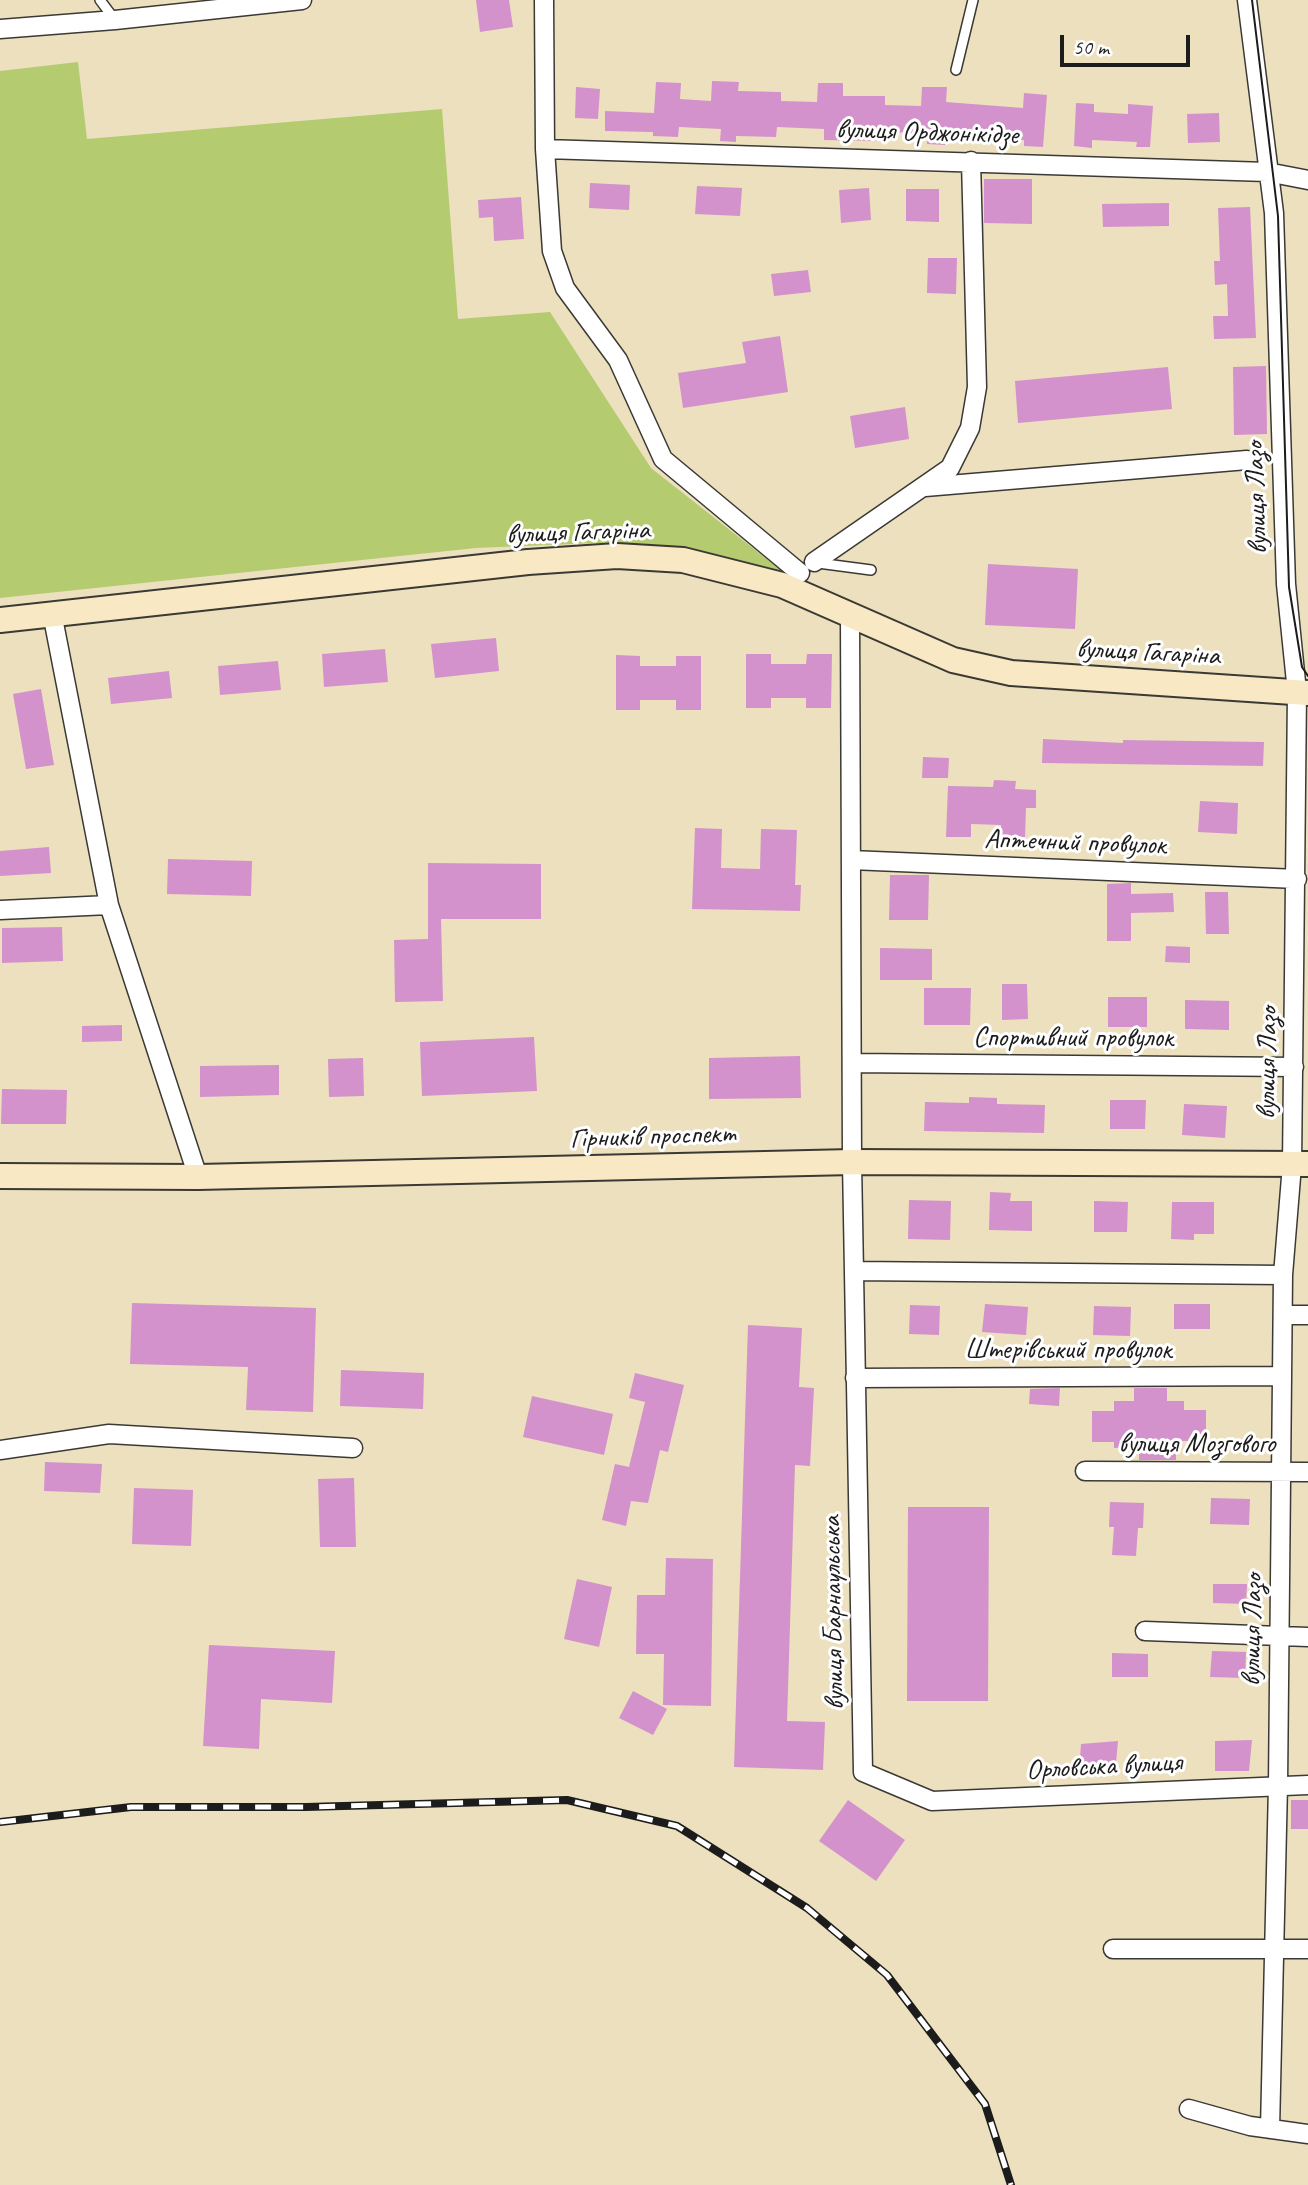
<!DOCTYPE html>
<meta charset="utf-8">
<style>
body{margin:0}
#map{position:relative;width:1308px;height:2185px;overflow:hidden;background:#ece0be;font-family:Caveat,sans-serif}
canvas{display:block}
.scale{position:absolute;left:1060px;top:35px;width:130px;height:32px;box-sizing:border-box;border:4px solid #1c1c1c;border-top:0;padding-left:9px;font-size:21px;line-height:24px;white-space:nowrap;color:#1c1c1c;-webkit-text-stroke:5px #fff;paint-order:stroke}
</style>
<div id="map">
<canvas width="1308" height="2185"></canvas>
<div class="scale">50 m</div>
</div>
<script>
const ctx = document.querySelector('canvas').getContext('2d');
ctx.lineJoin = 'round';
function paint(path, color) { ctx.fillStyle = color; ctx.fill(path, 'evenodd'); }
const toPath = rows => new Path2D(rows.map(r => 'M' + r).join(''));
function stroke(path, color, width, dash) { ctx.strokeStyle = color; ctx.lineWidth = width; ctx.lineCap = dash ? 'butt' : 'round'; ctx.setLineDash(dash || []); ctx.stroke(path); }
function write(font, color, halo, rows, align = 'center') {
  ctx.font = font + ' Caveat,sans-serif'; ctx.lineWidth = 6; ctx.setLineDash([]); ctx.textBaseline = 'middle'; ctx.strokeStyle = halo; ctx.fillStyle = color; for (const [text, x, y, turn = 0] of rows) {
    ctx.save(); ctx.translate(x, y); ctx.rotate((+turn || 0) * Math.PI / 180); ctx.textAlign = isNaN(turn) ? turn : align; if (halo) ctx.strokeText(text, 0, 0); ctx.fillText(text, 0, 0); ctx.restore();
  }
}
const green = toPath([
 [78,62,87,139,442,109,458,319,550,312,651,468,782,571,778,574,705,552,598,543,476,548,0,598,0,71]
]);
const building = toPath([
 [476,0,509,0,513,27,480,32],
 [712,81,739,82,738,91,781,92,781,101,817,102,818,83,843,83,843,96,885,96,885,105,921,106,922,87,947,87,946,102,1023,108,1024,93,1047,95,1043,147,1024,146,1024,140,945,134,945,145,927,144,927,133,880,132,880,141,824,140,824,129,777,127,776,137,736,136,736,142,720,141,721,129,679,127,678,137,653,136,653,132,605,131,605,111,654,113,656,82,681,83,680,99,711,101],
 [576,87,600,89,598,119,575,118],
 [1076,103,1094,104,1094,112,1128,114,1128,104,1153,106,1150,147,1136,147,1137,142,1092,140,1092,148,1074,146],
 [1219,113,1220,142,1188,143,1187,114],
 [984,179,1032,179,1032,224,984,223],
 [590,183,630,185,629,210,589,208],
 [697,186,742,188,740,216,695,214],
 [869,188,871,220,841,223,839,190],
 [906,189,939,189,939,222,906,221],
 [521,197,524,239,494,241,493,217,479,218,478,200],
 [1169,203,1169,226,1103,227,1102,204],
 [1250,207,1256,338,1214,339,1213,316,1228,316,1227,284,1215,285,1214,261,1220,261,1218,208],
 [928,258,957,258,956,294,927,293],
 [808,270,811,292,774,296,771,274],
 [780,336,788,392,683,408,678,373,746,363,742,342],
 [1266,366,1267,434,1234,435,1233,367],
 [1168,367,1172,409,1018,423,1015,381],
 [905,407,909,439,855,448,850,416],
 [988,564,1078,569,1075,629,985,625],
 [496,638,499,671,435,678,431,644],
 [385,649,388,682,324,687,322,654],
 [746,654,771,654,771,664,806,664,807,654,832,654,831,708,806,708,806,698,771,698,771,708,746,708],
 [616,655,640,656,640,666,676,666,676,656,701,656,701,710,676,710,676,700,640,700,640,710,616,710],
 [278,661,281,690,220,695,218,666],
 [169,671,172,698,111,704,108,678],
 [41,689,54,765,26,769,13,694],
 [1043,739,1123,743,1123,740,1264,742,1263,766,1042,763],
 [923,757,949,758,948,778,922,778],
 [994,780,1016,781,1015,789,1036,790,1036,808,1026,808,1025,838,1001,837,1001,825,971,824,971,837,946,837,948,786,993,787],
 [1200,801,1238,803,1237,834,1198,832],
 [695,828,722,829,721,868,760,869,761,829,797,830,795,885,801,885,800,911,692,909],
 [49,847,51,873,0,876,0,851],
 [168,859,252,861,251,896,167,894],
 [428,863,541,864,541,919,441,919,443,1001,395,1002,394,940,428,939],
 [890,875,929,875,928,920,889,920],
 [1131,883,1131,894,1173,893,1174,912,1131,913,1131,941,1107,941,1107,884],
 [1205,892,1228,892,1229,934,1206,934],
 [62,927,63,961,2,963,2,928],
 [1166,946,1190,947,1190,963,1165,962],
 [880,948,932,949,932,980,880,980],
 [1002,984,1027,984,1028,1019,1002,1020],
 [924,988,971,988,970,1025,924,1025],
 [1108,997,1147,997,1147,1027,1108,1027],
 [1185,1000,1229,1001,1229,1030,1185,1029],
 [122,1025,122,1041,82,1042,82,1026],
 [534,1037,537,1091,422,1096,420,1042],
 [800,1056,801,1098,709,1099,709,1058],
 [363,1058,364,1096,329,1097,328,1059],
 [279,1065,279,1095,200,1097,200,1066],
 [2,1089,67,1090,66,1124,1,1124],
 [969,1097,997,1098,997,1104,1045,1105,1044,1133,924,1131,925,1102,969,1103],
 [1110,1100,1146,1100,1145,1129,1110,1129],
 [1184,1104,1227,1106,1225,1138,1182,1135],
 [990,1192,1011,1193,1010,1201,1032,1201,1032,1231,989,1230],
 [909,1200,951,1201,950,1240,908,1239],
 [1094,1201,1128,1202,1127,1232,1094,1232],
 [1172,1202,1214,1202,1214,1234,1194,1234,1194,1240,1171,1239],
 [132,1303,316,1308,313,1412,246,1410,248,1367,130,1364],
 [985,1304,1028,1307,1026,1335,982,1332],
 [1174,1304,1210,1304,1210,1329,1174,1329],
 [910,1305,940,1306,939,1335,909,1334],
 [1094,1306,1131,1307,1130,1336,1093,1335],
 [748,1325,802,1328,799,1387,814,1388,810,1466,795,1465,787,1721,825,1722,823,1770,734,1767],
 [341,1370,424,1373,423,1409,340,1406],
 [635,1373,684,1385,668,1452,660,1450,648,1503,631,1501,626,1526,602,1520,615,1464,629,1467,645,1402,629,1398],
 [1060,1388,1059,1406,1029,1404,1030,1389],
 [1134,1388,1167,1388,1167,1401,1184,1401,1184,1410,1206,1410,1206,1441,1176,1441,1176,1460,1139,1460,1139,1447,1114,1448,1114,1442,1092,1442,1092,1411,1114,1411,1114,1401,1134,1401],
 [532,1396,613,1414,604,1455,523,1437],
 [45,1462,102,1464,100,1493,44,1491],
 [354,1478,356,1547,320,1547,318,1479],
 [134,1488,193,1490,191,1546,132,1544],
 [1211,1498,1250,1499,1249,1525,1210,1524],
 [1110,1502,1144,1503,1143,1528,1138,1528,1136,1556,1112,1555,1114,1527,1109,1527],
 [908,1507,989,1507,988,1701,907,1701],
 [666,1558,713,1559,711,1706,663,1705,664,1654,636,1654,637,1595,665,1595],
 [577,1579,612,1587,599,1647,564,1639],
 [1213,1584,1247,1584,1246,1604,1213,1603],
 [209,1645,335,1651,332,1703,261,1699,259,1749,203,1746],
 [1212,1651,1246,1652,1245,1678,1210,1677],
 [1112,1653,1148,1654,1148,1677,1112,1677],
 [633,1691,667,1709,653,1735,619,1718],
 [1252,1740,1249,1771,1215,1771,1215,1741],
 [1118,1741,1115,1774,1079,1773,1081,1744],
 [848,1800,905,1840,876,1881,819,1841],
 [1291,1800,1308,1800,1308,1829,1291,1829]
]);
const lane = toPath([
 [100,0,115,20],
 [956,70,973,0],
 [818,563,871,570]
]);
const street = toPath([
 [544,0,545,149,552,251,565,288,618,360,663,459,800,573],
 [1247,0,1274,213,1286,584,1297,692,1292,1165,1283,1275,1278,1785,1270,2129],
 [0,29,115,20,302,0],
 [545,149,1267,172,1308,180],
 [925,487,1247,460],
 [814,562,950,468,970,428,977,387,971,161],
 [52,613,109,905,198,1177],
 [850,614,852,1162,863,1772,932,1801,1308,1785],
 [851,860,1297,879],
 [0,910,109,905],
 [852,1063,1294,1067],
 [854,1271,1283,1275],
 [1283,1315,1308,1315],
 [855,1378,1282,1376],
 [0,1450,109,1434,353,1448],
 [1085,1471,1308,1472],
 [1145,1631,1308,1637],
 [1113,1949,1308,1949],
 [1189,2109,1250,2126,1308,2134]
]);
const secondary = toPath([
 [0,620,528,562,617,556,683,560,782,585,953,660,1011,673,1308,693],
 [0,1176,198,1177,852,1162,1308,1164]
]);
const tram = toPath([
 [1252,0,1278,216,1289,587,1302,667,1308,676]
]);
const rail = toPath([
 [0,1822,131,1807,306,1807,567,1800,677,1826,807,1908,887,1975,985,2104,1011,2185]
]);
const streetNames = [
 ["вулиця Орджонікідзе",927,133,2],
 ["вулиця Лазо",1257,498,-92],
 ["вулиця Гагаріна",578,533,-2],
 ["вулиця Гагаріна",1148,653,3],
 ["Аптечний провулок",1075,843,2],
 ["Спортивний провулок",1073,1039],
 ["вулиця Лазо",1268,1063,-89],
 ["Гірників проспект",653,1137,-2],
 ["Штерівський провулок",1068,1351],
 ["вулиця Мозгового",1197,1445],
 ["вулиця Барнаульська",834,1613,-91],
 ["вулиця Лазо",1253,1630,-89],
 ["Орловська вулиця",1104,1767,-3]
];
paint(green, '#b4cb70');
paint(building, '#d392cb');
stroke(lane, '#3b3934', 12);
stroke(street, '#3b3934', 21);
stroke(secondary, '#3b3934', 28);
stroke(lane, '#fff', 9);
stroke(street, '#fff', 18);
stroke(secondary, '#f8e8c3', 24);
stroke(tram, '#1c1c1c', 2);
stroke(rail, '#1c1c1c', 8);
stroke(rail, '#fff', 5, [16]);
write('28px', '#1c1c1c', '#fff', streetNames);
</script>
